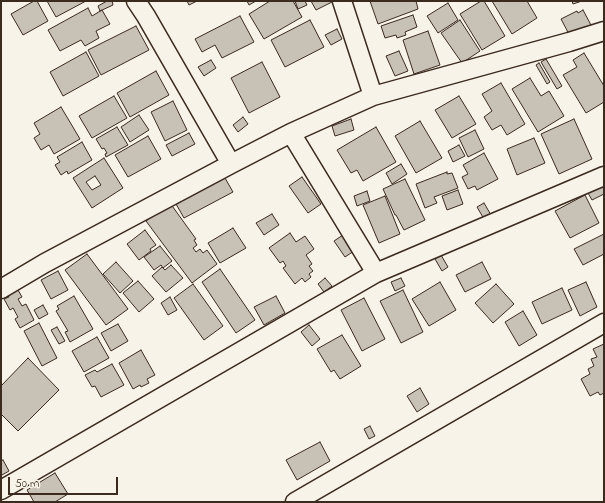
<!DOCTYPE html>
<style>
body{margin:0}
#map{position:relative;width:605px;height:503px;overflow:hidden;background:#f7f3e8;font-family:"Indie Flower",sans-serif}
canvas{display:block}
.frame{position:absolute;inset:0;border:2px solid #3b2a1e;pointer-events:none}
.scale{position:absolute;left:8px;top:477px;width:110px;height:18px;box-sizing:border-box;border:2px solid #3b2a1e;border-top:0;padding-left:5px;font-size:12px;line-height:14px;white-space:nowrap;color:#3b2a1e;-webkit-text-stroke:3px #f7f3e8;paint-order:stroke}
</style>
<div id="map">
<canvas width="605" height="503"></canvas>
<div class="frame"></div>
<div class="scale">50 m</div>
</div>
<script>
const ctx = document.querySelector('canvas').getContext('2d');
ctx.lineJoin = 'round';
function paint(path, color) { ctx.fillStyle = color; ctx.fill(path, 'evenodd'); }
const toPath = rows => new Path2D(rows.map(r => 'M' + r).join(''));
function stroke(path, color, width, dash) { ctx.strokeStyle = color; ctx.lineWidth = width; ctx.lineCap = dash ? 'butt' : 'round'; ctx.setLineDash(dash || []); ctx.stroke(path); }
const building = toPath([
 [34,1,37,1,48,21,23,35,11,14,34,1],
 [47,1,86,1,56,17,47,1],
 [107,1,112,1,113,5,100,11,98,6,107,1],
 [187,1,197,1,189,5,187,1],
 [247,1,256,1,249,5,247,1],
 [270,1,293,1,302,17,264,39,249,14,270,1],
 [295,1,305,1,307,5,298,9,295,1],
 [311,1,332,1,332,2,316,10,311,1],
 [370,1,416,1,418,9,378,24,370,1],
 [481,1,484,1,505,36,482,50,460,14,481,1],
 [492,1,527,1,537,18,512,34,492,1],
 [572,1,582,1,573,4,572,1],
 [448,3,458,20,438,33,427,16,448,3],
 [88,8,92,16,102,10,110,24,96,31,99,38,85,46,81,40,60,51,48,30,88,8],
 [583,10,591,25,570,36,561,19,577,11,578,13,583,10],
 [413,15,417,27,405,32,406,35,397,38,396,35,385,38,381,26,413,15],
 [240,16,254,42,222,58,215,45,202,52,195,39,240,16],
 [310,20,324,47,285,67,271,40,310,20],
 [460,20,480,51,462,63,441,33,460,20],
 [136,26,149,50,101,75,88,50,136,26],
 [337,29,342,39,331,45,325,35,337,29],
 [428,31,440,65,414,74,403,40,428,31],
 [399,51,408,71,395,76,386,56,399,51],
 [86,52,99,76,63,96,50,72,86,52],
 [584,53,604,86,604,102,586,113,563,75,577,67,573,60,584,53],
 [546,59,562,86,557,89,541,62,546,59],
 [211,60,216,68,204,76,198,67,211,60],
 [262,62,280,97,249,113,231,78,262,62],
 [539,63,550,82,547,84,536,65,539,63],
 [156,71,169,95,130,117,117,93,156,71],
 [530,78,541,96,549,91,564,116,538,132,512,89,530,78],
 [501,83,525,124,507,135,501,125,492,130,484,117,492,111,482,94,501,83],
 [114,96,127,118,92,138,79,116,114,96],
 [459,96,476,124,452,138,435,110,459,96],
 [173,101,187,130,165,141,151,112,173,101],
 [61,107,80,139,54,154,49,145,41,150,34,138,40,134,34,123,61,107],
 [139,115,149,130,130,142,121,127,139,115],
 [243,117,248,124,238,132,233,125,243,117],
 [351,119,354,130,335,136,332,126,351,119],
 [574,119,592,159,559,174,541,134,574,119],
 [420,121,442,158,416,173,395,136,420,121],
 [117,127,128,145,106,157,105,154,107,153,104,148,102,149,96,139,117,127],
 [376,127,396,162,363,181,357,170,351,173,337,150,376,127],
 [475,130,484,149,468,157,459,138,475,130],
 [189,133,195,144,172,156,166,145,189,133],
 [148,136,161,159,128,177,115,155,148,136],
 [534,138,545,163,517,175,507,149,534,138],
 [82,142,92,160,68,174,67,171,61,175,55,165,60,162,57,157,82,142],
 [459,145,465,156,453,162,448,151,459,145],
 [484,153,498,179,477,190,475,186,468,189,462,177,468,174,463,165,484,153],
 [104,158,123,188,92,208,73,178,104,158],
 [95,176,101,185,92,190,86,182,95,176],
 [401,164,407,174,392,184,386,173,401,164],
 [447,172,447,174,452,173,458,188,434,197,437,203,425,208,416,184,447,172],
 [302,177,321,204,308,213,289,186,302,177],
 [225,178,233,192,184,218,176,204,225,178],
 [405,179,425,220,404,230,396,215,395,215,383,189,405,179],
 [603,185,604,194,592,200,588,193,603,185],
 [458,190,463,204,447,210,442,196,458,190],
 [367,191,370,201,357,206,354,196,367,191],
 [585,195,599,223,570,238,555,211,585,195],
 [385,196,400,234,379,243,363,205,385,196],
 [170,203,196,239,194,240,197,245,193,248,196,252,200,249,203,253,207,250,217,264,192,283,146,221,170,203],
 [484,203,491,215,484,219,477,207,484,203],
 [272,214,279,225,264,235,256,223,272,214],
 [233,228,246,248,220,263,208,243,233,228],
 [145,230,156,245,150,249,151,251,139,260,127,244,145,230],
 [290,233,296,242,305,236,314,249,306,255,312,264,309,266,313,271,309,274,311,277,305,282,302,278,295,284,283,268,286,266,283,261,280,263,269,248,290,233],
 [604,234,604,254,583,265,574,249,604,234],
 [343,235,354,251,345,257,334,241,343,235],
 [160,246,172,261,163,268,161,265,154,270,144,257,160,246],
 [87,254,128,309,106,325,65,270,87,254],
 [441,255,448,267,442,271,435,259,441,255],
 [116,262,133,281,120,293,103,274,116,262],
 [482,262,491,279,465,292,456,275,482,262],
 [171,265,183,278,166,292,152,276,162,267,165,270,171,265],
 [220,269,255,320,236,333,202,282,220,269],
 [58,271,68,290,51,299,41,280,58,271],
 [325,278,332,286,324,292,318,284,325,278],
 [401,278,405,286,395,291,391,282,401,278],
 [138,281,154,299,139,312,123,293,138,281],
 [440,282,456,310,429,326,412,299,440,282],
 [586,282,597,307,580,316,568,290,586,282],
 [193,284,223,326,204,340,174,298,193,284],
 [496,284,514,304,493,323,475,303,496,284],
 [562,288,572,310,542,324,532,302,562,288],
 [18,290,22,297,18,299,22,306,26,304,34,320,20,328,15,319,18,317,13,308,10,310,4,299,9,297,8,295,18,290],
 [403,290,423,332,401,343,380,301,403,290],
 [74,296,93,329,70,342,65,332,68,331,56,311,59,309,57,306,74,296],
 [276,296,285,313,264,325,254,307,276,296],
 [170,297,177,310,168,315,161,303,170,297],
 [364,298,385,339,362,351,341,310,364,298],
 [43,305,48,314,39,319,34,310,43,305],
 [523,311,537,335,519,346,505,322,523,311],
 [39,323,57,358,42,366,24,331,39,323],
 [118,324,128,341,111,351,101,333,118,324],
 [309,325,320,339,312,346,301,332,309,325],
 [57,327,65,341,59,344,51,330,57,327],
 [342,335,361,366,340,379,334,370,331,372,317,349,342,335],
 [97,337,109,358,84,372,72,351,97,337],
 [604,344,604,393,600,395,598,392,590,396,581,379,590,374,588,369,594,366,591,359,597,357,593,349,604,344],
 [141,350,155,375,147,379,149,383,141,387,140,385,133,389,119,363,141,350],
 [28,358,59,390,18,431,1,414,1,386,28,358],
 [112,364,124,385,101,397,95,386,92,387,85,375,95,370,97,372,112,364],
 [420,388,429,404,417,412,407,396,420,388],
 [370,426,375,436,369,439,364,429,370,426],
 [320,442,330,461,297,480,286,460,320,442],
 [3,460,9,471,2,475,1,473,1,461,3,460],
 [55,473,68,494,55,502,34,502,27,490,55,473]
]);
const minor = toPath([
 [136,1,146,16,231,164],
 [342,1,373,96],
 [291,133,376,273],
 [1,289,45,263,231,164,291,133,373,96,569,42,604,31],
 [1,490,376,273,604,176],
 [295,502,604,323]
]);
paint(building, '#c8c1b6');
stroke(building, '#3b2a1e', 1);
stroke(minor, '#3b2a1e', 21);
stroke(minor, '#f7f3e8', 18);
</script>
